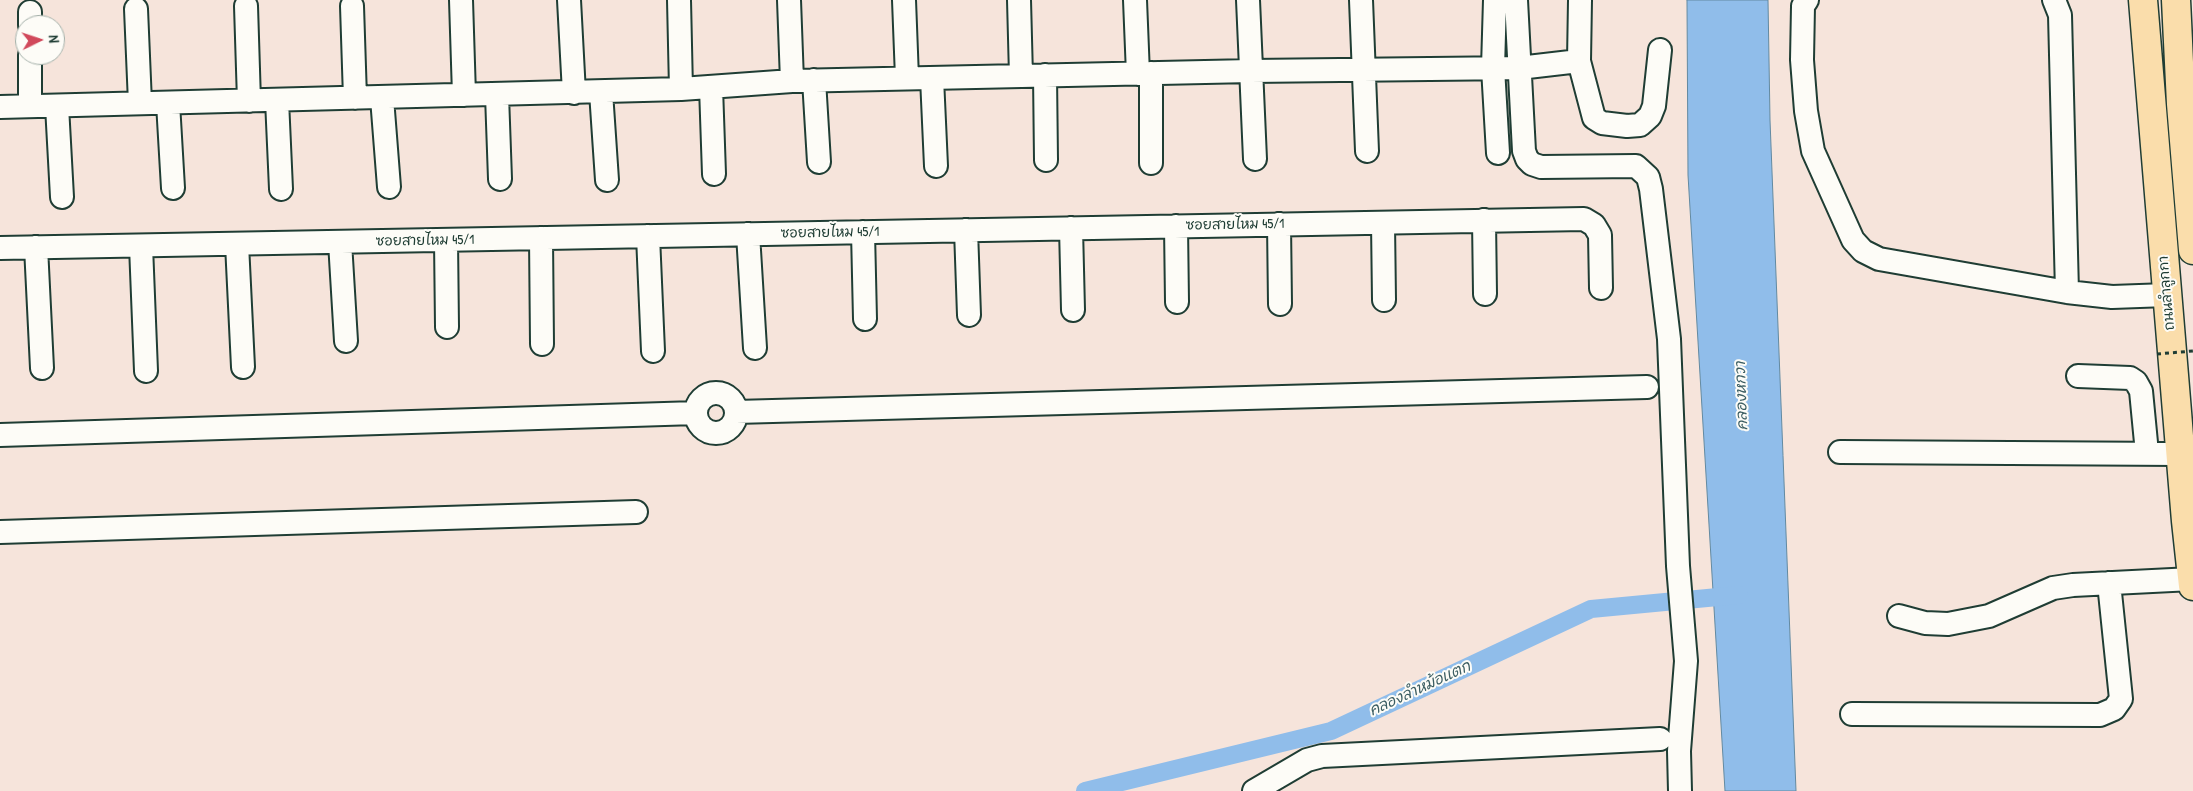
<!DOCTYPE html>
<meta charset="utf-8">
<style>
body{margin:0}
#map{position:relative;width:2193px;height:791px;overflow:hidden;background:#f6e4db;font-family:"Patrick Hand",sans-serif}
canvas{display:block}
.north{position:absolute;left:15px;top:15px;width:50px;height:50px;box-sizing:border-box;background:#fdfcf7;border:1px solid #a4b0a9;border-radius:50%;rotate:86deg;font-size:14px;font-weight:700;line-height:20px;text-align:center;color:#1f3d34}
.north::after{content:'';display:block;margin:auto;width:18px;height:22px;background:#d1495b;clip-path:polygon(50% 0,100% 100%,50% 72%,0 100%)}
</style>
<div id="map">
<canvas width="2193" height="791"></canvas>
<div class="north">N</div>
</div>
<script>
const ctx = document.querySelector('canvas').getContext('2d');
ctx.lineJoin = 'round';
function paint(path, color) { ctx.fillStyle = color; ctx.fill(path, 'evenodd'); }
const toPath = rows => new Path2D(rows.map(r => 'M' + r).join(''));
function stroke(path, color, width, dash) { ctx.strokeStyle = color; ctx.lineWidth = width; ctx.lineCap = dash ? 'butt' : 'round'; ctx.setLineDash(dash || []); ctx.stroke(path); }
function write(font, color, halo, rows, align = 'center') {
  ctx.font = font + ' "Patrick Hand","Playpen Sans Thai",sans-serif'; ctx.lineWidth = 4; ctx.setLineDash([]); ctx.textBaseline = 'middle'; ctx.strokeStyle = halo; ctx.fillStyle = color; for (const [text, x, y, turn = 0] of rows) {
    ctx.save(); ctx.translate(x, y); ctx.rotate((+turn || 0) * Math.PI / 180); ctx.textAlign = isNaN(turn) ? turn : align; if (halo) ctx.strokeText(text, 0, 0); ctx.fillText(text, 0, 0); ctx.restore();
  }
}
const water = toPath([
 [1687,0,1768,0,1770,120,1796,791,1725,791,1688,175,1687,0]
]);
const canal = toPath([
 [1085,791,1331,731,1591,609,1739,595]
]);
const minor = toPath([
 [461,0,464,95],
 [569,0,574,93],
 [679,0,681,89],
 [789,0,792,81],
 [904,0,907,78],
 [1019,0,1021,76],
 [1135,0,1138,74],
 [1248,0,1255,159],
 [1361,0,1367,151],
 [1495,0,1493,68,1498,153],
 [1516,0,1524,151,1527,159,1532,164,1541,167,1636,166,1648,177,1651,189,1669,339,1678,566,1686,661,1679,751,1680,791],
 [1807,0,1803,6,1802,60,1806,111,1813,151,1853,240,1863,251,1879,259,2067,292,2112,297,2167,295],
 [2054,0,2060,15,2067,292],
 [246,6,249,101],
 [352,6,355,98],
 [136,9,140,103],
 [30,25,30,12],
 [1579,61,1580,0],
 [1151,73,1151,163],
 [1045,75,1046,160],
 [932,78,936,166],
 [814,80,819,162],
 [711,87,714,174],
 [601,92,607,180],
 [497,95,500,179],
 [382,98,389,187],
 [277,100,281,189],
 [168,103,173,188],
 [30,106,30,55],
 [57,106,62,197],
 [0,107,681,89,792,81,1251,71,1519,68,1579,61,1594,118,1602,123,1627,126,1640,125,1650,116,1654,106,1660,50],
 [1484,220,1485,294],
 [1383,223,1384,300],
 [1279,224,1280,304],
 [1176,226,1177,302],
 [1071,228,1073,310],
 [966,230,969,315],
 [863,232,865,319],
 [748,234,755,348],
 [648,236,653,351],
 [541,238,542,344],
 [446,240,447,327],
 [340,242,346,341],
 [237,244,243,367],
 [141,246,146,371],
 [36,247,42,368],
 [0,248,1584,219,1594,225,1600,235,1601,288],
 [2078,376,2130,378,2136,382,2141,391,2147,453],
 '696 413a20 20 0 1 1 40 0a20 20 0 1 1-40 0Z',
 [736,412,1647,387],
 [0,435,696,413],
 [1840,452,2180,454],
 [0,532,636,512],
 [1899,616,1925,623,1948,624,1989,616,2053,588,2073,585,2192,579],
 [1852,714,2100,715,2114,709,2121,699,2109,583],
 [1254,791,1307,760,1322,756,1660,739]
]);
const major = toPath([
 [2143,0,2186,521,2193,586],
 [2176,0,2181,104,2193,250]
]);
const pathBridge = toPath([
 [2157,354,2193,351]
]);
const streetNames = [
 ["ซอยสายไหม 45/1",1235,225,-1],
 ["ซอยสายไหม 45/1",830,233,-1],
 ["ซอยสายไหม 45/1",425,241,-1],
 ["ถนนลำลูกกา",2167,293,-95]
];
const waterNames = [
 ["คลองหกวา",1742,396,-92],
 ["คลองลำหม้อแตก",1420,689,-25]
];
paint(water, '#90bdea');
stroke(water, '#638aa1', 1);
stroke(canal, '#90bdea', 18);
stroke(minor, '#1f3d34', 26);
stroke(major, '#1f3d34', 31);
stroke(minor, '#fdfcf7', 22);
stroke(major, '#faddab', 28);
stroke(pathBridge, '#1f3d34', 3, [4, 4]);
write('14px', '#1f3d34', '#fdfcf7', streetNames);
write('italic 15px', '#3b5d62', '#fdfcf7', waterNames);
</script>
